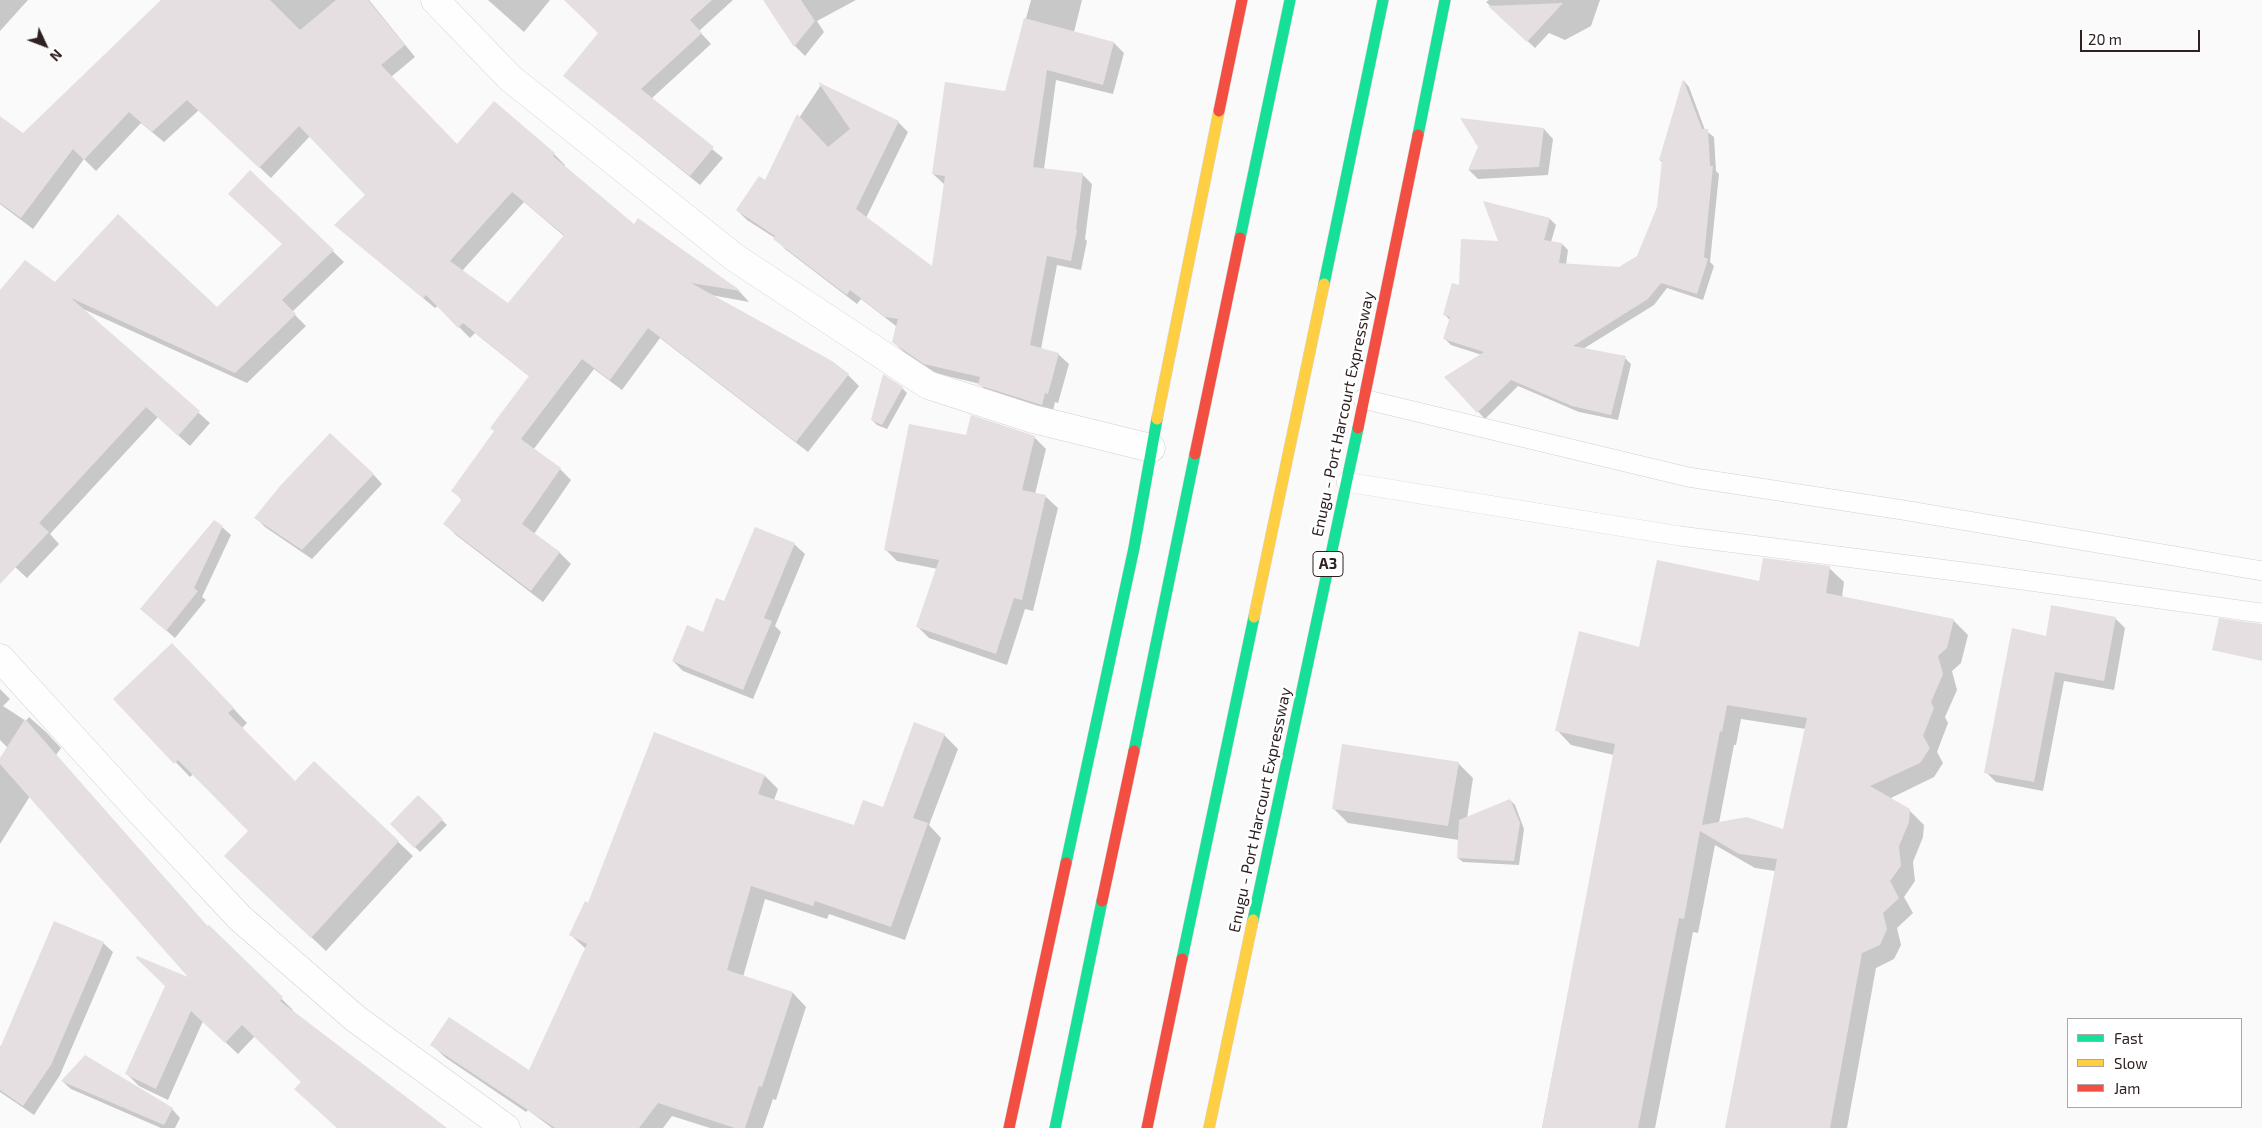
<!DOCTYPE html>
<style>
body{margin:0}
#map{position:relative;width:2262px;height:1128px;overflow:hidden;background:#fafafa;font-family:"Exo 2",sans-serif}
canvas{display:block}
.legend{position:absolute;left:2067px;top:1018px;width:175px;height:90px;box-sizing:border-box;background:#fff;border:1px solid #aca6a6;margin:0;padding:6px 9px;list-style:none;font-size:15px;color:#2f2121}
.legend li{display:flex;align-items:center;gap:10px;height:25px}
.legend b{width:25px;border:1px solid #aca6a6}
.north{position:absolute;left:20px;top:20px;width:50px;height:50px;-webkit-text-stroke:4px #fff;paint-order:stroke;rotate:133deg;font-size:14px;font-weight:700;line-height:20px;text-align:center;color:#2f2121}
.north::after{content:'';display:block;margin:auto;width:18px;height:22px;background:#2f2121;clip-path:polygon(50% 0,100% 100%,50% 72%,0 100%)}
.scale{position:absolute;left:2080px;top:30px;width:120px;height:22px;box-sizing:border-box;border:2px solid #2f2121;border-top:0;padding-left:6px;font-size:15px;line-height:18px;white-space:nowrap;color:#2f2121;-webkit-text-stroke:4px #fff;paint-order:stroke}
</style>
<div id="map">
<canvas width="2262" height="1128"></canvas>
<ul class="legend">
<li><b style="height:6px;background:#16e098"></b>Fast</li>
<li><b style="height:6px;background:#ffcf43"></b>Slow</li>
<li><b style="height:6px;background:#f24e42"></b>Jam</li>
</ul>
<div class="north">N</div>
<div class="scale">20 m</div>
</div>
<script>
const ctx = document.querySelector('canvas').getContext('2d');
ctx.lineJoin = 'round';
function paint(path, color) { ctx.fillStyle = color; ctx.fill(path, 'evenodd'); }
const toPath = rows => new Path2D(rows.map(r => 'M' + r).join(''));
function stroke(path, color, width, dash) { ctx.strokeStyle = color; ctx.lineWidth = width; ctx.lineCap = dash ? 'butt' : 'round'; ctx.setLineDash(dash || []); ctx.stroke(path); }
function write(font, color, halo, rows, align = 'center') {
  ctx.font = font + ' "Exo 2",sans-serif'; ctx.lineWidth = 5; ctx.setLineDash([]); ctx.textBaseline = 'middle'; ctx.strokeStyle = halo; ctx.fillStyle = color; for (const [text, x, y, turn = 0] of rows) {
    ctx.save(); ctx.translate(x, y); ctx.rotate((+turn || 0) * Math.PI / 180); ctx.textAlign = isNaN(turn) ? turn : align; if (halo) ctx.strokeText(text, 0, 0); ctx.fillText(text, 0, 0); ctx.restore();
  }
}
const shadow = toPath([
 [0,0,28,0,0,31],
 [183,0,369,0,415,57,391,77,457,146,554,154,565,165,564,167,634,226,638,220,740,292,749,302,711,295,848,375,859,386,808,452,660,338,622,390,594,369,533,450,560,469,571,480,534,534,559,552,571,564,543,602,456,535,445,524,463,501,453,491,495,432,530,377,475,333,470,338,438,306,435,308,335,225,366,195,310,136,271,178,199,110,164,142,141,123,96,171,84,159,33,229,0,204,0,132,23,135],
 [524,202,564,236,508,305,462,271],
 [488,0,550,0,524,32],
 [566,0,733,0,699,31,711,44,651,99,723,158,700,185,565,76,600,33],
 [764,0,856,0,817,21,824,32,805,56,795,46],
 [1031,0,1082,0,1074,32,1114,43,1124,53,1113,94,1056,80,1044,169,1082,174,1092,184,1085,239,1087,241,1081,270,1057,265,1041,349,1058,354,1069,364,1058,403,1055,402,1052,415,990,395,980,384,935,373,904,352,893,342,896,326,861,299,857,304,785,249,775,238,747,220,737,210,765,182,791,130,821,85,898,122,908,132,866,218,933,268,945,185,933,174,1006,92],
 [1489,0,1600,0,1591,26,1565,40,1549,33,1535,48,1486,2],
 [1684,81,1689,87,1705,130,1714,137,1716,171,1719,174,1710,262,1714,266,1703,300,1667,288,1654,305,1583,349,1625,358,1631,364,1618,420,1579,412,1518,386,1485,419,1446,378,1482,355,1451,345,1444,338,1450,320,1445,315,1460,286,1499,242,1485,202,1550,219,1556,225,1551,242,1562,244,1568,250,1566,265,1619,268,1638,257,1658,207,1663,163,1660,160],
 [1544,129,1553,139,1548,175,1478,179,1469,170,1480,147],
 [250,172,344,262,292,312,306,326,247,383,81,308,210,423,190,446,158,417,50,534,59,544,27,578,0,553,0,291,55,283,218,309,283,245],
 [902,388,907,393,887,429,877,425,872,420],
 [967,436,1034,437,1046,449,1035,494,1046,497,1058,508,1033,611,1025,609,1007,665,929,638,917,626,938,569,897,561,885,549],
 [373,474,382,484,312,559,265,527,256,518],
 [222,527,231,535,202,597,206,600,175,638,142,609],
 [794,544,805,554,775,626,781,632,753,699,683,671,673,661,703,633,725,603],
 [1829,568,1844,582,1842,597,1953,620,1968,635,1961,663,1952,671,1957,690,1945,717,1948,723,1937,752,1943,763,1934,777,1889,799,1909,810,1924,825,1923,837,1913,862,1915,881,1904,897,1913,913,1897,928,1901,945,1894,959,1876,968,1847,1128,1726,1128,1775,871,1755,868,1715,845,1698,933,1693,932,1655,1128,1542,1128,1614,755,1571,745,1557,730,1640,648,1760,582],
 [1741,719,1806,729,1784,831,1719,823,1734,745,1736,745],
 [2115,618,2125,628,2114,690,2064,681,2043,791,1996,782,1986,772,2047,638],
 [187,659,247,723,242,728,295,783,314,762,413,856,326,951,240,870,249,831,193,774,190,777,115,699],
 [0,689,10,699,3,706,26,721,29,717,46,732,61,748,56,755,208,927,293,1010,292,1012,438,1128,338,1128,302,1082,255,1036,238,1054,203,1021,168,1100,139,1086,127,1074,166,986,192,980,30,796,0,844,0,761,8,748,0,740],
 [944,735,958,749,929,825,941,838,905,940,829,914,827,919,765,899,743,977,793,993,806,1007,776,1100,773,1099,763,1128,710,1128,672,1116,663,1128,552,1128,528,1110,526,1112,446,1058,432,1045,529,1072,586,949,571,935,589,904,765,776,778,789,774,800,855,827,884,809],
 [1458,763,1473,778,1467,818,1510,800,1515,805,1524,829,1519,865,1463,862,1458,858,1459,840,1348,823,1333,808],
 [418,797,447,825,420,852,392,824],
 [103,943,113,952,60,1075,34,1115,0,1092,0,1046,2,1047],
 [62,1081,172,1109,180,1118,175,1128,161,1128,71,1089]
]);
const building = toPath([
 [161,0,270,0,300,30,336,0,368,0,405,45,381,65,457,144,494,101,555,153,553,156,634,224,638,218,741,291,691,283,832,361,849,374,796,442,648,328,610,380,582,359,521,439,561,468,522,524,560,552,531,591,443,524,462,499,451,491,494,431,490,428,529,376,463,323,458,328,426,295,423,298,334,225,365,195,299,126,259,168,187,100,152,132,129,112,84,160,73,149,21,218,0,203,0,116,23,133],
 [512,192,564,235,508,303,450,261],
 [564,0,712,0,690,20,702,33,641,89,714,147,690,176,563,76,598,33],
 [763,0,801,0,815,21,794,47],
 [1563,3,1527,42,1488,6],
 [1024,18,1114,42,1103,85,1047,70,1033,167,1083,173,1076,229,1077,230,1071,261,1047,256,1030,345,1059,353,1048,394,1045,393,1042,405,978,385,980,377,924,364,892,342,898,319,885,317,850,290,847,295,773,239,775,236,736,210,759,176,765,180,797,114,828,147,850,129,818,82,899,121,856,209,932,266,945,176,932,174,945,82,1005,91],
 [1683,79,1702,129,1708,129,1710,166,1713,166,1704,257,1708,259,1697,294,1661,283,1648,299,1573,346,1626,356,1611,415,1572,406,1511,380,1477,413,1444,377,1484,352,1443,339,1450,317,1443,315,1452,283,1459,285,1461,239,1498,241,1483,201,1550,218,1544,240,1562,243,1559,263,1619,267,1637,256,1657,207,1662,160,1659,160],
 [1460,118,1544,128,1539,167,1468,170,1478,147],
 [250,170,334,250,282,300,296,314,235,373,71,298,200,411,178,436,146,407,39,523,49,532,0,584,0,290,25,260,55,282,118,214,217,307,282,244,228,194],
 [883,374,903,387,882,425,871,420],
 [971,415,1035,436,1022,490,1046,495,1022,600,1014,598,996,654,916,627,939,560,884,550,909,424,966,435],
 [330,433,374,474,302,550,254,518,280,486],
 [214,520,223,526,194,588,198,591,166,631,140,609],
 [755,527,795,543,764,618,772,621,743,690,672,661,687,625,703,632,716,598,724,601],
 [1763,558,1830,566,1826,593,1954,619,1947,648,1938,656,1943,674,1931,702,1934,708,1923,736,1930,748,1920,763,1870,786,1910,809,1909,822,1899,846,1901,866,1890,881,1899,898,1883,913,1887,929,1880,945,1862,953,1830,1128,1725,1128,1777,859,1739,854,1700,831,1684,919,1679,918,1638,1128,1542,1128,1615,744,1555,731,1579,631,1639,647,1657,560,1759,581],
 [1727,705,1807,718,1783,829,1747,817,1702,825,1720,731,1722,732],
 [2051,605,2116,617,2104,681,2055,672,2034,782,1984,773,2012,628,2046,636],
 [2219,618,2262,624,2262,661,2212,650],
 [172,643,234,708,228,713,295,781,314,761,399,841,311,938,224,856,248,831,178,760,174,764,113,699],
 [25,719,207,926,209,925,283,997,280,1001,447,1128,337,1128,294,1089,301,1082,242,1025,225,1043,191,1011,156,1089,125,1074,165,986,136,958,137,956,188,977,0,764,0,758],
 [914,722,945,734,913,818,928,823,891,927,815,901,813,906,751,886,727,970,793,992,762,1087,759,1086,745,1128,735,1128,658,1103,639,1128,555,1128,430,1045,449,1017,529,1070,587,944,569,935,585,901,588,903,654,732,765,775,758,794,854,825,863,800,883,807],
 [1342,744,1459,762,1448,826,1332,809],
 [418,795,443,819,414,848,390,824],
 [1510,799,1520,823,1514,861,1457,858,1459,820],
 [54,921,104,942,51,1065,23,1106,0,1090,0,1048],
 [85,1055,173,1108,164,1125,61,1081]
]);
const lane = toPath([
 [1363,399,1688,477,1903,510,2262,571],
 [1346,482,1680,536,1979,574,2262,613]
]);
const street = toPath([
 [435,0,510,78,734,257,928,385,1033,419,1151,448],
 [0,658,135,806,240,918,356,1019,506,1128]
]);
const fast = toPath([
 [1418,135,1445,0],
 [1240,238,1290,0],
 [1324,284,1383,0],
 [1134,751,1195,454],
 [1066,863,1134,548,1157,419],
 [1253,920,1358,428],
 [1182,959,1254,617],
 [1055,1128,1102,901]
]);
const slow = toPath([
 [1157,419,1219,111],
 [1254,617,1324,284],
 [1209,1128,1253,920]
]);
const jam = toPath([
 [1219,111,1242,0],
 [1358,428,1418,135],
 [1195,454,1240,238],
 [1102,901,1134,751],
 [1009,1128,1066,863],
 [1147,1128,1182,959]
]);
const shields = [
 [1328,564,30]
];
const shieldNames = [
 ["A3",1328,564]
];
const streetNames = [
 ["Enugu - Port Harcourt Expressway",1343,414,-78],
 ["Enugu - Port Harcourt Expressway",1260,810,-78]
];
paint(shadow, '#0003');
paint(building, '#e5dfe2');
stroke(lane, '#d6cfcf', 20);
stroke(street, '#d6cfcf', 29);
stroke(fast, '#d8d5d5', 12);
stroke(slow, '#d8d5d5', 12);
stroke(jam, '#d8d5d5', 12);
stroke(lane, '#fefefe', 19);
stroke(street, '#fefefe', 28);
stroke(fast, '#16e098', 11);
stroke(slow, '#ffcf43', 11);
stroke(jam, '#f24e42', 11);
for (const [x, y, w] of shields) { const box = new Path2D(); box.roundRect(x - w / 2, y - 12.5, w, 25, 4); ctx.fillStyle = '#fff'; ctx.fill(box); stroke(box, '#2f2121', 1); }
write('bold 15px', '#2f2121', null, shieldNames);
write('16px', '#2f2121', '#fff', streetNames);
</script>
